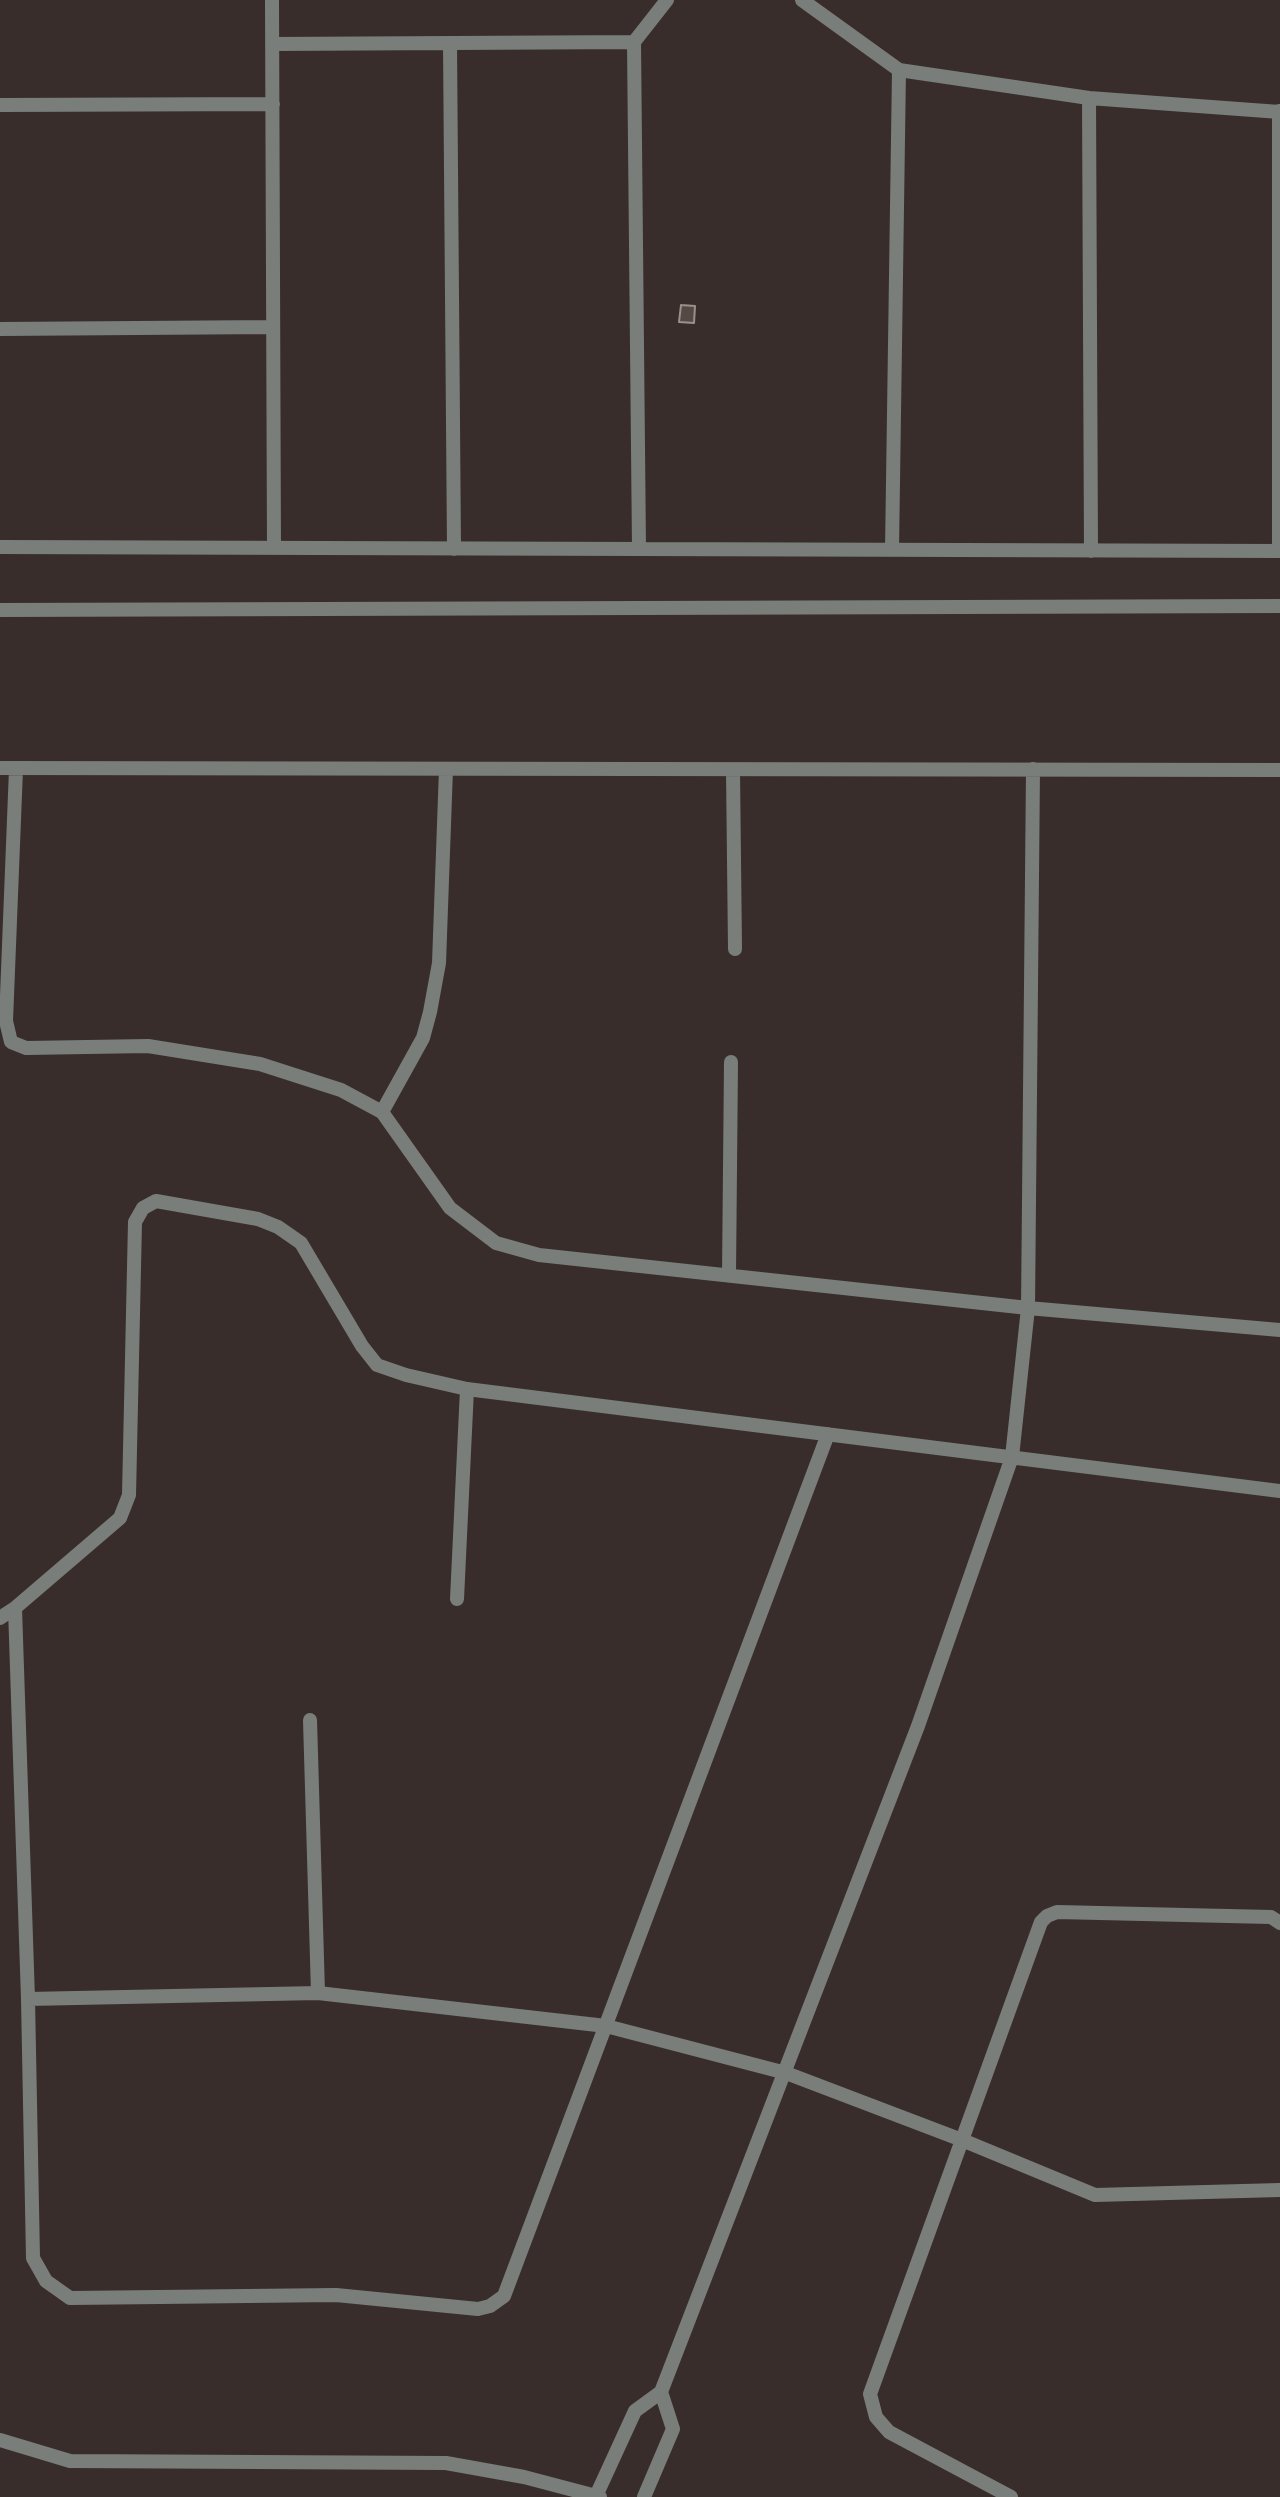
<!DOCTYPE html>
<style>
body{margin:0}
canvas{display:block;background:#382d2a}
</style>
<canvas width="1280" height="2497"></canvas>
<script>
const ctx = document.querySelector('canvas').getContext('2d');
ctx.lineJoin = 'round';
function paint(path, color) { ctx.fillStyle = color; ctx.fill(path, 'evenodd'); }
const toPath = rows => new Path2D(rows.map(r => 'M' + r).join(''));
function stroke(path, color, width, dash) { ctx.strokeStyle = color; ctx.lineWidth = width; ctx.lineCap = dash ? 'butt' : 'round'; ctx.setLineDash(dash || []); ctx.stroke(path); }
const building = toPath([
 [681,305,695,306,694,323,679,322,681,305]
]);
const street = toPath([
 [272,0,274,548],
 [802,0,899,70,1089,98,1280,112],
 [450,43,454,549],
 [272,44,634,42],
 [1089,98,1091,551],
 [0,105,273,104],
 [1279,111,1279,551],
 [0,329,273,327],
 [0,547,1280,551],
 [639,549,634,42,667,0],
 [892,550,899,70],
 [0,610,1280,606],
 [0,768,1280,770],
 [16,769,6,1021,11,1042,26,1048,148,1046,260,1064,341,1090,382,1112,450,1208,496,1243,539,1255,1028,1308,1280,1330],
 [733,770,735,949],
 [382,1112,423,1038,430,1012,439,963,446,769],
 [729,1275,731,1062],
 [457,1599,467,1389],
 [15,1608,28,1999,33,2258,46,2281,70,2298,336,2295,478,2309,490,2306,504,2296,828,1434],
 [0,1618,15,1608,120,1518,129,1495,135,1222,143,1208,156,1201,258,1219,278,1227,301,1243,362,1346,377,1365,406,1375,467,1389,1280,1491],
 [310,1720,318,1993],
 [28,1999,318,1993,606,2026,786,2073,962,2140,1095,2195,1280,2190],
 [0,2440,70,2461,446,2463,524,2477,600,2497],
 [596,2496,635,2411,661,2392,918,1726,1012,1457,1028,1308,1033,769],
 [644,2497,673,2429,661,2392],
 [1011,2497,889,2432,876,2417,870,2394,1041,1922,1047,1916,1057,1912,1271,1917,1280,1923]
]);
paint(building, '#554945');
stroke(building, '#9d908c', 2);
stroke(street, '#797e7b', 14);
</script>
